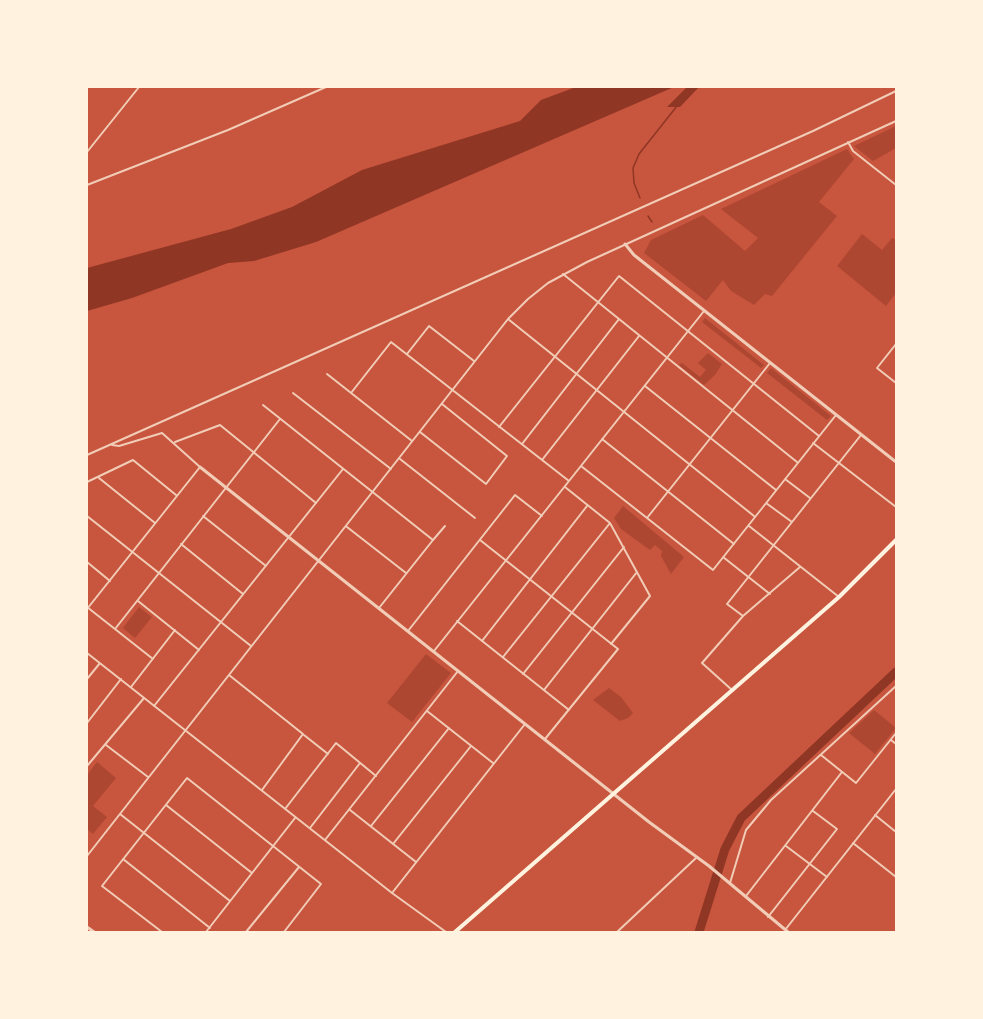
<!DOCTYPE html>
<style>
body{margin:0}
#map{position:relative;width:983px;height:1019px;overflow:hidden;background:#c8553d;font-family:Merriweather,serif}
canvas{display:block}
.frame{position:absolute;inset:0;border:88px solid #fff3e0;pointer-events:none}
</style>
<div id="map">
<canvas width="983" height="1019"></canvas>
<div class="frame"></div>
</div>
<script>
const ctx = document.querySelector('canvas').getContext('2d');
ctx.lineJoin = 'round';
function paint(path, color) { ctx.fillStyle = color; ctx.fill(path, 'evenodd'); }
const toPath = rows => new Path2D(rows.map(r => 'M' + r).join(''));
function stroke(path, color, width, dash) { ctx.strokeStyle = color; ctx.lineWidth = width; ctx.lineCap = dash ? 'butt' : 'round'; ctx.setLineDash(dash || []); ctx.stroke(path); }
const green = toPath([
 [896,126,896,148,873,161,854,146],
 [847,149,854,159,819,202,837,216,772,296,765,294,754,305,731,291,723,280,706,301,644,253,651,240,703,215,745,251,758,238,721,209],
 [862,234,882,250,892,238,896,240,896,293,886,306,837,266],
 [705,318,764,365,761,368,702,322],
 [708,353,722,364,715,375,704,385,679,365,682,363,700,377,706,370,698,363],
 [771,368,831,416,827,420,767,373],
 [623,506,684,557,671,574,661,556,662,551,655,545,650,550,621,529,614,518],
 [139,607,152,617,135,638,123,628],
 [426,654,451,673,412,722,387,703],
 [609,688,621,697,633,713,628,718,620,721,593,700],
 [874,710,896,728,875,754,849,733],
 [97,762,116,778,93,806,107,817,93,834,87,829,87,775]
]);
const water = toPath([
 [576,87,674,87,316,242,254,261,228,263,132,298,87,311,87,268,231,229,292,207,362,170,520,121,541,100],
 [687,87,699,87,680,107,667,107]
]);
const stream = toPath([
 [640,198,634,183,633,168,639,154,677,106],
 [648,216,652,222]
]);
const river = toPath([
 [699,932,725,849,741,818,896,672]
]);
const minor = toPath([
 [848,142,853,151,896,185],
 [87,152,139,87],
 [87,185,228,130,326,87],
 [563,274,797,462],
 [508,319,754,516],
 [896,344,877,368,896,383],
 [407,354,429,326,474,361],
 [327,374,412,441],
 [645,386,776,490],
 [293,393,391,469],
 [351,393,391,342,569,481],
 [263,405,433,540,379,608],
 [499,427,619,276,819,436],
 [420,432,486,484,507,456,442,404],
 [602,439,734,544],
 [175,442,220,425,316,503],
 [813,443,896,507],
 [522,444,619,319],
 [87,455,813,131,896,91],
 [400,459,475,518],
 [542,460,639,336],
 [581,466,713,570,836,415],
 [99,478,155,523],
 [785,479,810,498],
 [87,482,133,460,176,495],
 [565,487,610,523,650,596,611,644],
 [766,503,792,522],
 [87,516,251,646],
 [203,516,266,566],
 [647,518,770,363],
 [749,526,839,597],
 [347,527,406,573],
 [433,540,445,526],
 [480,540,618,649,545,739],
 [181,544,243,594],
 [723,557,770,594],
 [87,562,110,581],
 [138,601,199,650],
 [87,607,153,659],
 [87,609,200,467,162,433,119,446,112,445],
 [743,616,727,604,861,435],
 [457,621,569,710],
 [115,629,280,419],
 [408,631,515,495,542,516],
 [482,641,587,506],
 [434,651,704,311],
 [87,653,392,893,446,932],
 [503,657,610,523],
 [523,674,624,547],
 [229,675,303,734,262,790],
 [87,679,100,663],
 [131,687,175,630],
 [544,690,637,572],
 [732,690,702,663,743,616,800,567],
 [154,706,343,469],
 [427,711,493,763],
 [87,723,121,679],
 [304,735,328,754],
 [891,740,896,744],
 [106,745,148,777],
 [821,755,856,783,896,733],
 [87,766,144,698],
 [166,805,252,873],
 [285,809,336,743,376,776],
 [350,810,416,862],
 [120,814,230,901],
 [875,815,896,832],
 [371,826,449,728],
 [310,828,360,763],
 [325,840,458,671],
 [853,843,896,877],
 [393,844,471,746],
 [786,846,827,877],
 [87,856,508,319,528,299,548,283,587,262,896,121],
 [123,859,210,928],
 [730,883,746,830,771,800,896,686],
 [392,893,525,724],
 [746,896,842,772],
 [768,917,837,829,813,811],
 [785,930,896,789],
 [162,932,102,886,187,778,321,884,284,932],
 [206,932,295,818],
 [246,932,299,867],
 [617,932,696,858]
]);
const tertiary = toPath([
 [625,244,634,255,896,462],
 [200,467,649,822,709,866,788,932],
 [87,927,94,932]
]);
const trunk = toPath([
 [455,932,839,597,896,540]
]);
paint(green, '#ae4732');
paint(water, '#8f3625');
stroke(stream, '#8f3625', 1.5);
stroke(river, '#8f3625', 9);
stroke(minor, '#f1ccb7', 2);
stroke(tertiary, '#f1ccb7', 3);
stroke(trunk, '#fff3e0', 4);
</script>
